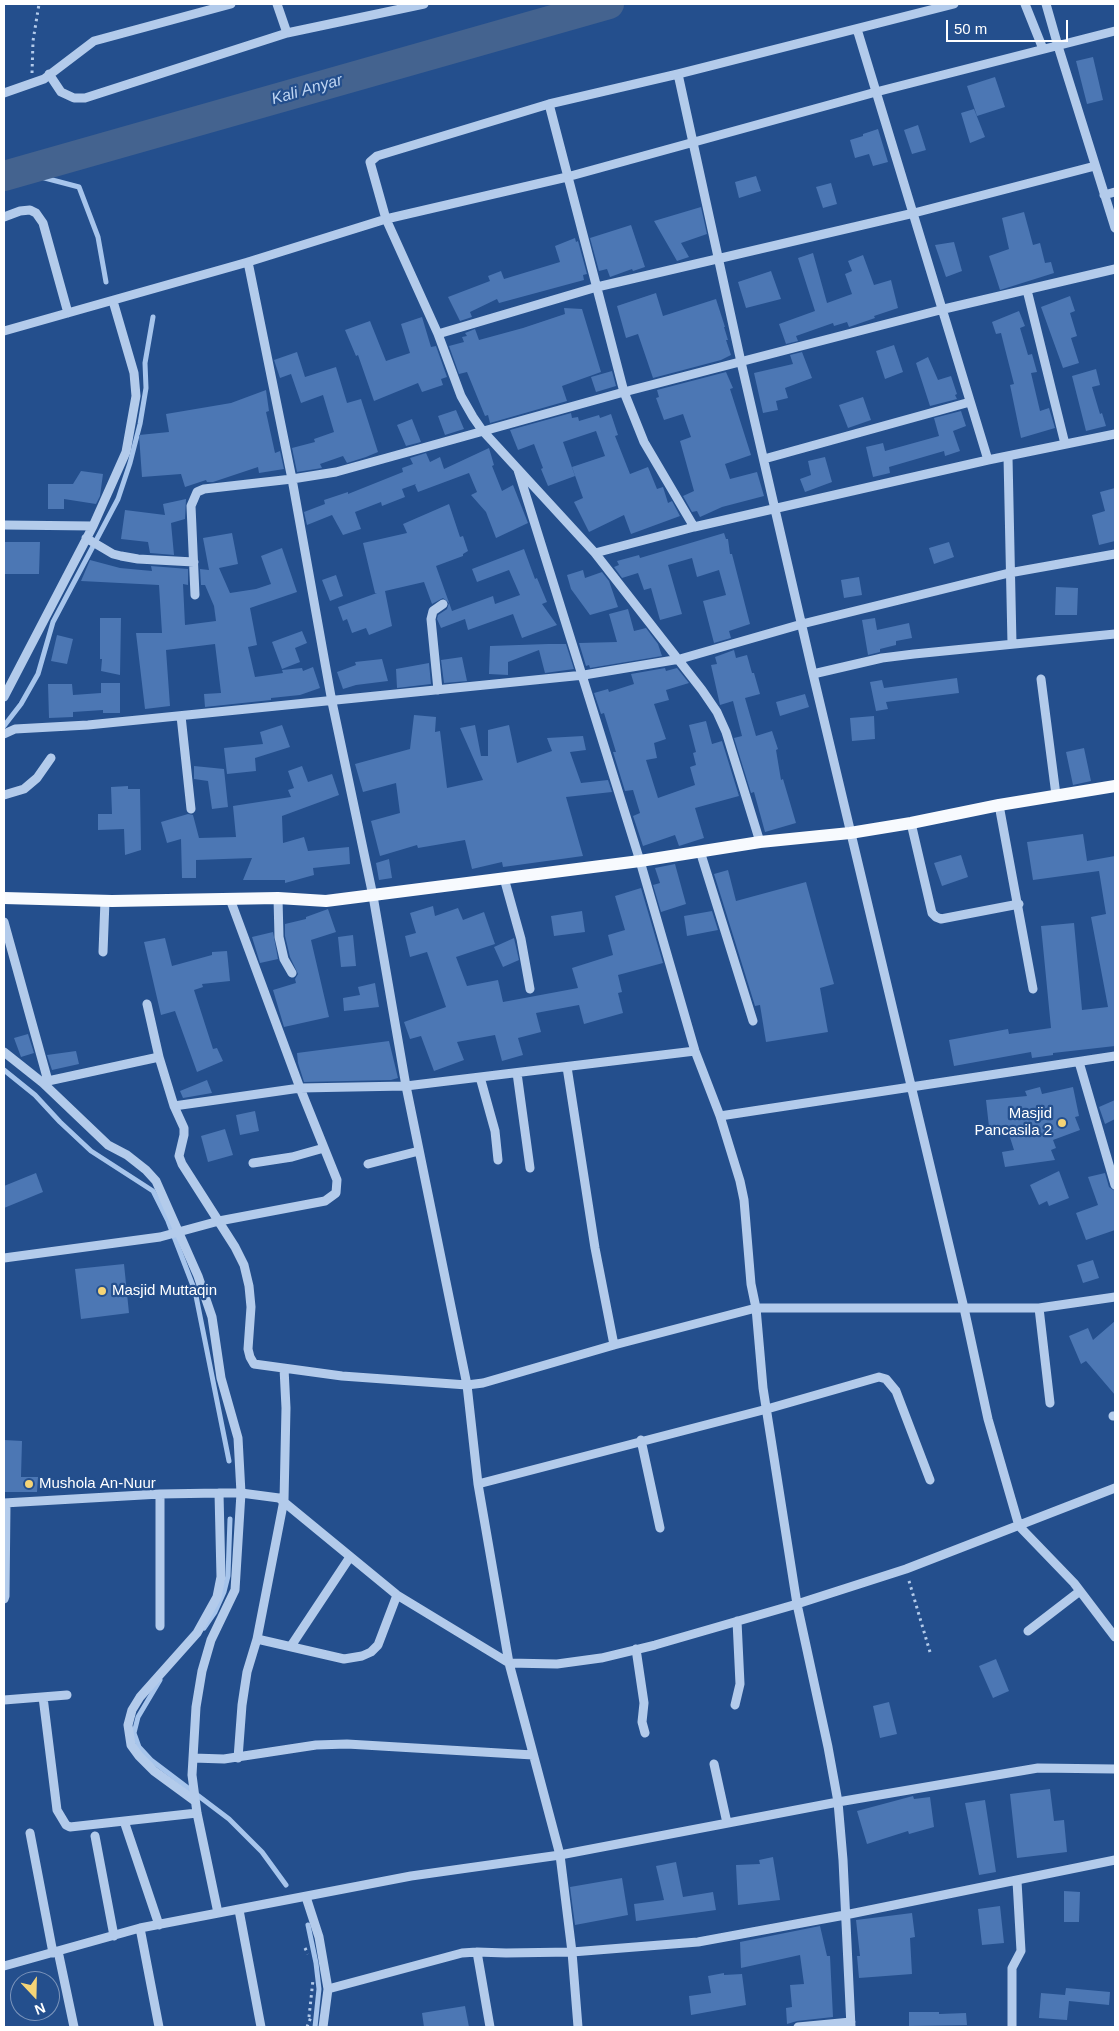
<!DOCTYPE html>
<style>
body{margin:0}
#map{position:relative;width:1119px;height:2031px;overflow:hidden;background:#244f8d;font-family:Helvetica,sans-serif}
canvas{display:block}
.frame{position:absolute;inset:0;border:5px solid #fff;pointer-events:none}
.north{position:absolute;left:10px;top:1971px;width:50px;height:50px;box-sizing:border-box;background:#244f8d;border:1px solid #7c95bb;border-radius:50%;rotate:159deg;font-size:14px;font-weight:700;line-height:20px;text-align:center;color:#fff}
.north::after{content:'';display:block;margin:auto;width:18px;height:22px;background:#f5d476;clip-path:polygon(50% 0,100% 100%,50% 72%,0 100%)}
.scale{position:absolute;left:946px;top:20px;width:122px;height:22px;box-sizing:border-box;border:2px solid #fff;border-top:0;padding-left:6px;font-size:15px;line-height:18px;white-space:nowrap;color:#fff;-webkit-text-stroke:4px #244f8d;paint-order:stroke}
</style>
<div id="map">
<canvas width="1119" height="2031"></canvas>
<div class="frame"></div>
<div class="north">N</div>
<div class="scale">50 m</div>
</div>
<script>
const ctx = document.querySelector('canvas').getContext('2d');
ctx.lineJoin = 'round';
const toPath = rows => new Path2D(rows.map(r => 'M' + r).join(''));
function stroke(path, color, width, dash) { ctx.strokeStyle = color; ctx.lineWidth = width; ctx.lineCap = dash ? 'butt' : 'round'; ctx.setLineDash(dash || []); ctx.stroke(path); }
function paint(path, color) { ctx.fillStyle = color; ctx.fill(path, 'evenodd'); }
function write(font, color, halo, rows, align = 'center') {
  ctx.font = font + ' Helvetica,sans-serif'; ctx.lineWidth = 4.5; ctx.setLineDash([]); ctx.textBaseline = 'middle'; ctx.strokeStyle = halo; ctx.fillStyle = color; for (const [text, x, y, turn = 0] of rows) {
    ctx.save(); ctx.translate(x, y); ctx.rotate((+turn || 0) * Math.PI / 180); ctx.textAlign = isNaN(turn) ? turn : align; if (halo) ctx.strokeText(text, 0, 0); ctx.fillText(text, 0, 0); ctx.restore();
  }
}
const stream = toPath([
 [18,171,79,187,98,237,106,282],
 [4,726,21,704,38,674,53,622,118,499,130,463,140,424,146,388,145,363,153,317],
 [4,1070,35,1095,60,1122,91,1151,153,1191,168,1221,195,1291,229,1461],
 [204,1628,215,1612,224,1592,228,1576,230,1519],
 [160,1680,138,1717,134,1733,139,1747,151,1760,229,1819,262,1852,286,1885],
 [308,1925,316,1963,319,1989,315,2027]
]);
const river = toPath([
 [4,176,609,4]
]);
const building = toPath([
 [1093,57,1103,100,1087,104,1076,61],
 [995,77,1005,107,977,116,967,86],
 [974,109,985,137,970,143,961,113],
 [918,125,926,150,912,154,904,130],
 [878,129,888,162,873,166,869,154,855,158,850,140,863,136,863,134],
 [756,176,761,191,739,198,735,182],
 [831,183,837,204,823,208,816,187],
 [701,207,707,234,681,243,689,257,677,261,654,221],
 [1024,212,1033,245,1040,243,1045,263,1051,262,1054,273,1000,290,989,256,1009,249,1002,218],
 [631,225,645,267,633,271,632,269,610,277,607,269,599,271,590,238],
 [575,238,576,242,578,241,587,274,583,275,584,280,499,303,497,299,470,312,472,317,460,321,448,297,490,281,488,276,501,271,504,279,560,262,555,246],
 [954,242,962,271,946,277,935,245],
 [813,253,827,303,852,294,845,274,852,271,848,261,863,255,874,285,891,280,898,308,874,316,875,318,849,327,847,322,834,326,833,323,796,336,798,341,786,344,779,324,815,311,798,258],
 [771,271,781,299,746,308,738,282],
 [656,293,663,316,716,299,725,327,724,327,728,340,726,340,731,355,721,360,653,378,638,334,626,338,617,306],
 [1070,296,1075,311,1070,313,1077,336,1071,338,1079,363,1063,368,1041,307],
 [564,308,582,309,601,372,562,386,567,401,490,423,488,415,485,416,467,372,459,374,449,346,464,342,462,337,467,336,465,333,475,329,479,340,523,328,565,314],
 [1019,311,1025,326,1020,328,1028,355,1032,354,1037,372,1031,373,1040,411,1049,408,1055,428,1021,438,1010,385,1014,384,1005,349,1001,333,996,334,992,322],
 [422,317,431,347,436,346,447,377,441,379,443,385,422,392,418,383,374,401,358,355,356,356,345,330,370,321,386,361,410,353,401,324],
 [894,345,903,372,885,379,876,351],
 [297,352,305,377,336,367,347,403,361,399,378,452,366,457,347,463,343,456,320,464,322,468,297,472,292,448,315,442,314,439,334,432,323,395,301,403,291,374,280,378,274,360],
 [802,352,812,378,785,388,788,398,776,401,778,410,763,413,754,373,793,364,790,355],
 [928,357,938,380,951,376,957,394,955,395,957,399,930,406,916,363],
 [1096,369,1100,385,1092,387,1100,414,1102,413,1106,426,1086,431,1072,376],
 [612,371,616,386,596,392,591,377],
 [726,372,733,388,730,389,751,455,725,464,730,479,757,472,764,496,722,507,700,517,697,511,692,512,683,496,694,491,680,441,691,437,683,414,664,420,656,398,659,397,657,390],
 [266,390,269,411,266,412,275,453,280,451,284,469,259,473,258,467,213,482,207,482,206,480,185,487,181,474,142,477,139,435,169,432,166,414,231,403],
 [863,397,871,420,848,428,839,405],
 [456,410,464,429,445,435,438,416],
 [961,411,966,426,953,431,960,451,945,456,944,451,889,467,890,473,873,477,866,447,883,443,885,451,939,436,934,418],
 [571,413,572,418,578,417,579,421,599,415,600,418,611,414,618,435,615,436,630,474,648,467,657,489,663,487,668,503,672,501,680,516,631,534,624,515,589,532,574,502,583,498,572,467,605,456,596,431,563,442,575,476,548,486,541,469,543,468,534,444,518,450,510,430],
 [412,419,421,442,406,446,397,425],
 [489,448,494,465,492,466,502,491,513,485,528,523,496,538,486,512,471,495,477,492,469,473,418,492,415,485,416,484,402,489,405,497,382,506,381,502,355,512,361,529,343,535,332,515,307,525,304,512,325,504,324,500,348,492,348,494,403,472,402,468,413,464,410,458,426,453,430,462,440,457,444,469],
 [825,457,832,482,805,492,800,479,811,475,808,461],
 [81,471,103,474,100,496,96,504,64,499,64,509,48,509,48,484,73,484],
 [1115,488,1115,541,1099,545,1092,515,1105,511,1100,492],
 [186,499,185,519,171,523,174,555,150,553,148,542,121,539,125,510,165,515,163,504],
 [449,504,460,537,463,536,468,551,463,554,463,556,436,566,452,611,493,596,495,604,520,595,509,570,477,582,472,569,524,549,535,579,537,578,547,602,542,604,557,625,522,638,513,614,468,630,465,619,441,628,437,619,438,615,447,609,449,603,443,598,432,604,424,582,385,591,392,626,369,635,366,628,352,633,347,619,343,621,338,607,377,593,375,593,363,543,407,533,403,524],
 [232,533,238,564,219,568,230,593,256,589,271,584,261,556,282,548,297,592,250,608,257,645,248,647,255,677,283,673,282,670,302,668,303,671,313,667,320,688,300,695,271,698,271,700,205,707,204,694,221,693,215,644,166,650,170,706,145,709,136,633,162,633,159,585,81,581,90,560,120,568,152,571,151,566,188,569,188,585,183,584,185,625,216,621,214,606,205,585,201,585,200,569,209,570,203,538],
 [724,533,726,539,728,539,730,554,732,554,750,624,729,631,731,638,714,643,703,601,726,595,719,570,697,577,692,558,668,565,682,614,660,620,651,588,644,590,638,573,622,578,614,567,619,565,617,561,639,555,640,558],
 [4,542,40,542,39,574,4,574],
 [949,542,954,557,934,564,929,548],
 [583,570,585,578,602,572,609,581,618,607,590,615,571,589,567,575],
 [336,575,343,596,330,601,322,580],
 [859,577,862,595,844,598,841,580],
 [1056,587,1078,588,1077,615,1055,615],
 [628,609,634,631,646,628,658,644,662,656,590,668,589,665,586,666,579,643,617,642,609,614],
 [100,618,121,618,120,675,101,671,102,659,100,659],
 [875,618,877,630,909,623,912,638,896,641,896,645,880,649,880,652,868,655,862,620],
 [302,631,307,643,295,648,300,662,282,669,272,642],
 [57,635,73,639,67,664,51,661],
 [548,644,566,644,574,669,545,673,539,650,508,662,508,675,489,674,490,646],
 [734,650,736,658,747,655,752,673,754,673,760,694,745,698,756,736,772,731,778,749,776,750,781,780,783,779,796,823,765,832,754,792,751,793,734,738,742,736,733,701,720,705,711,665,717,664,715,657],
 [462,657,467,681,444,683,441,660],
 [382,659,388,681,356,685,343,689,337,672,356,665,355,662],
 [429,663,431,684,397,688,396,669],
 [665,668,666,671,677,668,689,683,666,690,669,700,654,704,666,739,654,743,657,758,646,760,658,798,695,785,690,767,696,765,693,753,696,752,689,725,706,721,712,744,722,741,739,796,695,808,704,838,679,846,675,835,643,846,633,816,640,813,633,790,625,791,613,752,616,752,604,713,601,714,594,693,608,689,609,692,634,684,631,674],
 [957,678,959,693,886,702,888,709,876,711,870,682,882,680,884,688],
 [101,683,120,683,120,713,103,713,103,710,73,712,73,717,49,718,48,684,72,684,73,695,101,693],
 [805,694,809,707,780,716,776,702],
 [414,715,436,717,435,732,440,731,447,788,483,780,460,728,475,725,481,756,488,756,488,730,509,725,517,763,552,751,547,738,583,736,586,750,570,752,581,783,608,780,612,792,566,797,583,856,503,867,502,862,472,869,465,840,418,848,417,845,380,856,371,821,400,813,396,783,363,792,355,764,410,749],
 [874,716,875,739,852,741,850,718],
 [282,725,290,747,255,758,256,771,227,774,224,748,263,744,260,732],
 [1084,748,1091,781,1073,785,1066,752],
 [194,766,224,769,228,807,212,809,208,781,194,779],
 [302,766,308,782,332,774,339,795,282,816,283,843,304,837,308,851,349,847,350,864,313,868,314,875,285,883,285,880,243,880,252,858,196,860,196,878,182,878,181,839,167,843,161,822,188,814,193,815,199,838,236,837,233,806,291,797,288,790,294,788,288,771],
 [128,786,128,789,140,789,141,850,125,855,124,829,98,830,98,814,112,814,111,787],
 [1083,834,1087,861,1115,856,1115,1046,1053,1053,1053,1055,1032,1058,1031,1052,954,1066,949,1040,1008,1029,1009,1034,1051,1028,1041,926,1074,923,1082,1010,1108,1007,1091,917,1106,914,1099,871,1033,880,1027,842],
 [961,855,968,877,942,886,934,863],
 [389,859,392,878,379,880,376,863],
 [675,864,686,904,661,912,653,885,660,883,655,868],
 [728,870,736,901,806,882,834,984,820,988,828,1032,766,1042,760,1005,755,1006,714,874],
 [641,888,663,963,618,975,622,992,618,993,623,1013,584,1024,579,1005,536,1013,541,1032,518,1038,523,1055,502,1061,495,1035,457,1042,464,1060,434,1071,421,1036,410,1039,404,1022,446,1007,427,952,410,957,405,936,416,933,410,913,433,906,435,916,458,908,463,920,484,912,495,944,456,957,467,986,498,980,503,1002,578,988,572,968,613,955,608,935,625,930,615,896],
 [328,909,336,932,311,940,329,1017,284,1027,273,990,296,983,295,979,298,974,290,957,285,936,285,924,306,919,306,917],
 [582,911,585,932,554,936,551,916],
 [712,911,718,930,687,936,684,916],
 [273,932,278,959,260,963,252,937],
 [353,935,356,966,341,967,338,937],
 [165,938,172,966,212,955,212,952,227,951,230,981,202,984,203,987,194,990,213,1049,217,1048,223,1061,197,1072,175,1011,161,1015,144,942],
 [514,938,519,960,503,967,494,947],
 [375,983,379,1007,344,1011,343,998,360,995,358,987],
 [28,1034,34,1053,21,1057,14,1038],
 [389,1041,398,1078,391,1080,304,1082,298,1063,297,1053],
 [76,1051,79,1064,52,1070,47,1055],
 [207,1080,212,1093,183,1098,180,1091],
 [1040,1087,1042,1094,1073,1087,1079,1116,1075,1117,1080,1130,1053,1140,1056,1148,1051,1150,1055,1160,1005,1167,1002,1152,1014,1150,1006,1125,989,1127,986,1100,1027,1096,1025,1091],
 [1115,1100,1115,1119,1105,1124,1099,1107],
 [255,1111,259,1131,240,1135,236,1115],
 [225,1129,233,1155,208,1162,201,1136],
 [1059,1171,1069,1198,1049,1206,1047,1201,1039,1205,1030,1185],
 [36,1173,43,1192,4,1208,4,1186],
 [1105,1173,1109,1187,1115,1191,1115,1230,1086,1240,1076,1213,1098,1205,1088,1177],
 [1093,1260,1099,1278,1083,1283,1077,1265],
 [124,1264,129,1313,81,1319,75,1269],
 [1115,1321,1115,1395,1086,1361,1081,1364,1069,1336,1088,1328,1093,1340],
 [4,1440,22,1441,21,1477,38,1477,37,1492,4,1492],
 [996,1659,1009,1691,993,1698,979,1666],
 [889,1702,897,1734,880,1738,873,1706],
 [1050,1789,1054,1821,1064,1820,1067,1852,1017,1858,1010,1794],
 [913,1796,914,1799,930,1797,934,1827,909,1834,908,1831,867,1844,857,1811],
 [985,1800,996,1872,979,1875,965,1803],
 [773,1857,780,1900,738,1905,736,1865,760,1864,759,1860],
 [676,1862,683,1897,713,1892,716,1910,636,1921,634,1904,664,1900,656,1866],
 [622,1878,628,1915,575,1925,570,1887],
 [1064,1891,1080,1892,1079,1922,1064,1922],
 [1000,1906,1004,1943,982,1945,978,1909],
 [912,1913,915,1937,910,1938,912,1974,859,1978,857,1956,860,1956,856,1920],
 [820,1926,827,1956,830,1956,833,2017,797,2021,787,2024,786,2008,792,2007,790,1985,804,1984,800,1955,741,1968,740,1942],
 [724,1973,724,1975,742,1974,746,2005,691,2015,689,1996,711,1993,708,1976],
 [1066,1988,1110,1992,1109,2005,1069,2001,1067,2020,1039,2018,1041,1993,1065,1995],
 [465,2006,469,2027,424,2027,422,2013],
 [909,2012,939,2012,939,2014,966,2013,967,2025,909,2026]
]);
const path = toPath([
 [32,73,33,41,39,4],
 [909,1581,930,1652],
 [305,1948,308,1954],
 [309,2017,313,1980],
 [307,2027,311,2017]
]);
const minor = toPath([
 [277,4,287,33],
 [1025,4,1043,49],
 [1046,4,1058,46,1115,228],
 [857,29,988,460],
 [49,74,61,92,74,98,85,98,287,33,424,4],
 [678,74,741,362,813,674,964,1308,988,1419,1019,1526,1074,1583,1115,1637],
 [4,93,44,79,94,41,231,4],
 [549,104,624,392,644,442,694,527],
 [1104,195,1115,192],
 [4,217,20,211,30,210,36,213,43,223,68,313],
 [248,262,292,479,332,702,373,896,406,1086,467,1385,478,1484,509,1663,560,1855,572,1952,578,2027],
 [1027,290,1065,444],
 [4,331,248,262,386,219,567,177,876,92,1115,31],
 [438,334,597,287,914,213,1095,166],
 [1008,457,1012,644],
 [764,459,970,402],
 [518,470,640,861,695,1051,720,1116,740,1181,744,1200,751,1284,756,1308,763,1388,782,1509,797,1604,828,1747,838,1802,843,1860,851,2027],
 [4,525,93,526],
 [86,538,113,554,121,556,138,559,194,562],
 [595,553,694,527,988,460,1115,434],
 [195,595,191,506,197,492,204,489,292,479,336,472,624,392,944,309,1115,269],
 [813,674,882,658,914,654,1115,634],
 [1041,679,1056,795],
 [438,690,431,619,433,611,443,604],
 [4,697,93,526,126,452,136,396,134,373,113,301],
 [181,716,191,809],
 [4,734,15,729,88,725,584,675,680,659,802,624,1009,573,1115,554],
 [4,795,24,789,37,778,51,758],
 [999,805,1033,989],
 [911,823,932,913,936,917,941,919,1019,904],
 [760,842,726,732,717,712,702,690,595,553,482,430,473,417,461,396,438,334,386,219,370,162,377,156,549,104,678,74,954,4],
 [700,851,753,1021],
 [504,878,521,939,530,989],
 [278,898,279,937,284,959,292,973],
 [4,922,48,1081,43,1083],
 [103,952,105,901],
 [147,1004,159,1057,174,1106,184,1128,184,1135,179,1156,182,1164,235,1247,244,1265,249,1286,251,1307,248,1349,250,1357,254,1364,342,1376,467,1385,483,1383,614,1345,756,1308,1039,1308,1115,1297],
 [4,1052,43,1083,108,1145,127,1155,146,1170,156,1181,198,1276,212,1317,221,1378,238,1438,241,1493,235,1590,211,1640,202,1671,196,1707,192,1775,197,1813,218,1913],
 [1079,1062,1115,1185],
 [567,1067,595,1248,614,1345],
 [517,1073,530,1168],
 [480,1077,495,1131,498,1160],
 [48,1081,159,1057],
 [174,1106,300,1088,406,1086,695,1051],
 [720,1116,1115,1056],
 [253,1163,292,1157,324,1148],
 [368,1164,419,1151],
 [4,1258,160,1237,219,1221,325,1201,336,1193,337,1180,300,1088,230,899],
 [1039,1308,1050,1403],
 [1113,1416,1115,1416],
 [641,1440,660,1528],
 [478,1484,767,1409,879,1377,886,1379,896,1391,930,1480],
 [4,1503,160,1494,219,1493,241,1493,279,1498,397,1595,509,1663,557,1664,601,1658,655,1645,797,1604,906,1569,1115,1488],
 [4,1599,5,1596,6,1503],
 [160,1626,160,1494],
 [1028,1631,1080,1591],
 [257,1639,344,1659,362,1656,371,1652,378,1645,397,1595],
 [291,1646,350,1557],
 [636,1649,644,1703,642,1722,645,1733],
 [43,1697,57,1810,66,1825,70,1827,197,1813],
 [4,1700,67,1695],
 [735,1705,740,1684,737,1621],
 [193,1758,224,1759,316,1745,347,1744,533,1755],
 [238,1758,242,1705,247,1672,257,1639,284,1500,286,1408,284,1368],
 [714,1764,727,1823],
 [195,1801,154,1771,139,1756,131,1745,128,1725,132,1710,140,1697,197,1633,217,1597,221,1577,219,1493],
 [124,1821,159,1925],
 [30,1833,53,1953],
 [95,1836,114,1936],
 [306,1897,319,1937,328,1989,462,1953,477,1952,506,1953,572,1952,698,1942,845,1915,1115,1860],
 [239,1910,261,2027],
 [140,1928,159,2027],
 [58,1951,74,2027],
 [477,1952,490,2027],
 [4,1966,140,1928,411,1876,560,1855,838,1802,1038,1768,1115,1769],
 [323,2027,328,1989],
 [798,2027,851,2022],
 [1012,2027,1012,1968,1021,1951,1017,1881]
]);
const major = toPath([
 [4,898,112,901,278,898,326,901,640,861,760,842,850,833,911,823,999,805,1115,786]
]);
const markers = [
 [1062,1123,5,"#f5d476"],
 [102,1291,5,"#f5d476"],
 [29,1484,5,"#f5d476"]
];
const poiNames = [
 ["Masjid",1052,1114,"right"],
 ["Pancasila 2",1052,1131,"right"],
 ["Masjid Muttaqin",112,1291],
 ["Mushola An-Nuur",39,1484]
];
const waterNames = [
 ["Kali Anyar",307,90,-16]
];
stroke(stream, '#a7c5ec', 5);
stroke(river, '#44638f', 30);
paint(building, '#4c77b4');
stroke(path, '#b3cbeb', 3, [2.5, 4]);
stroke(minor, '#b3cbeb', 9);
stroke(major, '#f7fafe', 12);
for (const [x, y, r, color] of markers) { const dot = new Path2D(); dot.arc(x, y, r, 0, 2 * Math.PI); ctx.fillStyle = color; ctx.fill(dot); stroke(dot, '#244f8d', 2); }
write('15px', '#fff', '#244f8d', poiNames, 'left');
write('italic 16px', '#bfd5f2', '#244f8d', waterNames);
</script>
